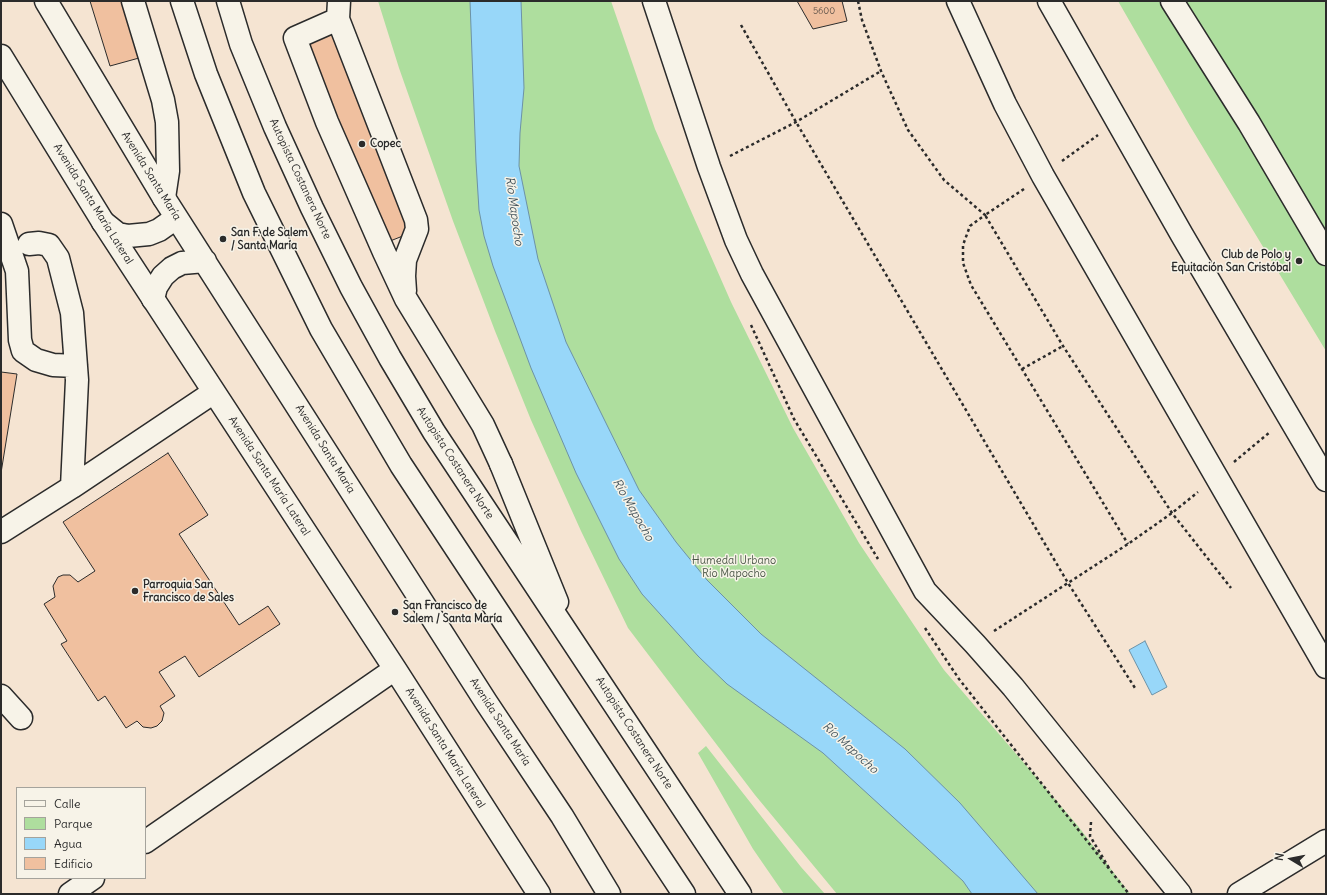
<!DOCTYPE html>
<meta charset="utf-8">
<style>
body{margin:0}
#map{position:relative;width:1327px;height:895px;overflow:hidden;background:#f5e4d2;font-family:Delius,sans-serif}
canvas{display:block}
.frame{position:absolute;inset:0;border:2px solid #2b2b2b;pointer-events:none}
.legend{position:absolute;left:16px;top:787px;width:130px;height:92px;box-sizing:border-box;background:#f7f3e8;border:1px solid #a5a39c;margin:0;padding:5px 7px;list-style:none;font-size:12px;color:#2b2b2b}
.legend li{display:flex;align-items:center;gap:8px;height:20px}
.legend b{width:20px;border:1px solid #a5a39c}
.north{position:absolute;left:1271px;top:839px;width:40px;height:40px;-webkit-text-stroke:3px #f7f3e8;paint-order:stroke;rotate:280deg;font-size:11px;font-weight:700;line-height:16px;text-align:center;color:#2b2b2b}
.north::after{content:'';display:block;margin:auto;width:14px;height:18px;background:#2b2b2b;clip-path:polygon(50% 0,100% 100%,50% 72%,0 100%)}
</style>
<div id="map">
<canvas width="1327" height="895"></canvas>
<div class="frame"></div>
<ul class="legend">
<li><b style="height:5px;background:#f7f3e8"></b>Calle</li>
<li><b style="height:11px;background:#aede9e"></b>Parque</li>
<li><b style="height:11px;background:#98d7f9"></b>Agua</li>
<li><b style="height:11px;background:#f0c09f"></b>Edificio</li>
</ul>
<div class="north">N</div>
</div>
<script>
const ctx = document.querySelector('canvas').getContext('2d');
ctx.lineJoin = 'round';
function paint(path, color) { ctx.fillStyle = color; ctx.fill(path, 'evenodd'); }
const toPath = rows => new Path2D(rows.map(r => 'M' + r).join(''));
function stroke(path, color, width, dash) { ctx.strokeStyle = color; ctx.lineWidth = width; ctx.lineCap = dash ? 'butt' : 'round'; ctx.setLineDash(dash || []); ctx.stroke(path); }
function write(font, color, halo, rows, align = 'center') {
  ctx.font = font + ' Delius,sans-serif'; ctx.lineWidth = 3; ctx.setLineDash([]); ctx.textBaseline = 'middle'; ctx.strokeStyle = halo; ctx.fillStyle = color; for (const [text, x, y, turn = 0] of rows) {
    ctx.save(); ctx.translate(x, y); ctx.rotate((+turn || 0) * Math.PI / 180); ctx.textAlign = isNaN(turn) ? turn : align; if (halo) ctx.strokeText(text, 0, 0); ctx.fillText(text, 0, 0); ctx.restore();
  }
}
const green = toPath([
 [378,1,611,1,655,129,731,302,793,428,859,543,944,670,1078,826,1130,894,837,894,755,795,628,628,581,531,531,420,495,331,453,221,399,68],
 [1118,1,1326,1,1326,351,1190,126],
 [706,746,801,867,825,894,784,894,753,849,698,753]
]);
const water = toPath([
 [470,1,521,1,524,88,520,133,519,166,538,259,566,342,639,490,676,542,707,580,761,634,905,749,960,803,1038,894,972,894,963,881,823,753,727,684,698,656,642,594,619,559,576,473,531,368,493,266,484,236,479,210,476,162,470,1],
 [1145,641,1167,687,1152,695,1129,650,1145,641]
]);
const building = toPath([
 [90,1,122,1,139,58,110,66,90,1],
 [797,1,842,1,847,21,813,29,797,1],
 [332,26,413,232,385,243,304,38,332,26],
 [1,372,17,374,1,473,1,372],
 [168,453,208,515,179,534,239,625,268,606,280,624,199,677,185,656,159,672,175,696,160,706,164,713,162,721,157,726,151,728,143,727,137,721,126,728,105,696,98,701,61,644,67,641,44,604,55,597,53,586,58,577,63,575,70,575,78,582,95,571,63,522,168,453]
]);
const path = toPath([
 [858,1,862,20,881,71,908,130,944,180,985,215,970,226,963,245,963,263,971,285,1128,544],
 [741,25,796,122,1068,583,1135,688],
 [730,156,796,122,881,71],
 [1062,161,1098,135],
 [1024,189,985,215,1063,346,1172,513,1231,588],
 [751,325,794,419,878,559],
 [1022,369,1063,346],
 [1234,462,1270,432],
 [925,628,959,679,1129,894],
 [994,631,1128,544,1172,513,1198,492],
 [1091,822,1090,836,1109,868]
]);
const minor = toPath([
 [133,1,163,100,167,122,168,171,164,198],
 [339,1,338,19,416,220,417,229,405,260,404,276,405,291],
 [654,1,709,167,736,240,752,274,925,591,975,644,1013,687,1180,894],
 [958,1,1005,104,1043,176,1326,667],
 [1172,1,1249,123,1326,254],
 [338,19,295,38,327,122,384,252,406,299,483,425,501,464],
 [1,56,103,222,395,669,539,894],
 [1,224,17,271,20,340,23,351,36,360,53,365,76,366],
 [29,244,39,243,49,245,58,258,72,313,77,380,72,487],
 [1,532,72,487,214,392],
 [1,696,21,718],
 [145,842,395,669],
 [70,894,93,878],
 [1239,894,1326,841]
]);
const major = toPath([
 [46,1,164,198,486,702,562,816,609,894],
 [1049,1,1182,235,1326,480],
 [103,222,118,234,128,236,149,234,159,230,176,218],
 [153,299,156,287,163,276,172,268,182,263,205,261]
]);
const highway = toPath([
 [182,1,206,74,254,193,321,329,401,465,684,894],
 [228,1,241,44,275,127,312,208,351,287,390,358,434,432,740,894],
 [501,464,557,602]
]);
const markers = [
 [362,144,4,"#2b2b2b"],
 [223,239,4,"#2b2b2b"],
 [1299,261,4,"#2b2b2b"],
 [135,591,4,"#2b2b2b"],
 [395,612,4,"#2b2b2b"]
];
const numberNames = [
 ["5600",824,11]
];
const poiNames = [
 ["Copec",370,144],
 ["San F. de Salem",231,233],
 ["/ Santa María",231,246],
 ["Club de Polo y",1291,255,"right"],
 ["Equitación San Cristóbal",1291,268,"right"],
 ["Parroquia San",143,585],
 ["Francisco de Sales",143,598],
 ["San Francisco de",403,606],
 ["Salem / Santa María",403,619]
];
const streetNames = [
 ["Avenida Santa María",151,176,58],
 ["Autopista Costanera Norte",300,179,65],
 ["Avenida Santa María Lateral",93,204,58],
 ["Avenida Santa María",325,449,58],
 ["Autopista Costanera Norte",455,463,57],
 ["Avenida Santa María Lateral",269,476,57],
 ["Avenida Santa María",500,722,57],
 ["Autopista Costanera Norte",634,733,57],
 ["Avenida Santa María Lateral",445,748,58]
];
const parkNames = [
 ["Humedal Urbano",734,561],
 ["Río Mapocho",734,574]
];
const waterNames = [
 ["Río Mapocho",514,211,82],
 ["Río Mapocho",633,510,60],
 ["Río Mapocho",850,748,42]
];
paint(green, '#aede9e');
paint(water, '#98d7f9');
stroke(water, '#6c92a7', 1);
paint(building, '#f0c09f');
stroke(building, '#2b2b2b', 1);
stroke(minor, '#2b2b2b', 25);
stroke(major, '#2b2b2b', 25);
stroke(highway, '#2b2b2b', 25);
stroke(path, '#2b2b2b', 2.5, [3, 3]);
stroke(minor, '#f7f3e8', 22);
stroke(major, '#f7f3e8', 22);
stroke(highway, '#f7f3e8', 22);
for (const [x, y, r, color] of markers) { const dot = new Path2D(); dot.arc(x, y, r, 0, 2 * Math.PI); ctx.fillStyle = color; ctx.fill(dot); stroke(dot, '#f7f3e8', 1.5); }
write('9px', '#5c5048', null, numberNames);
write('bold 11px', '#2b2b2b', '#f7f3e8', poiNames, 'left');
write('11px', '#2b2b2b', '#f7f3e8', streetNames);
write('11px', '#4c5848', '#f7f3e8', parkNames);
write('italic 12px', '#46565e', '#f7f3e8', waterNames);
</script>
